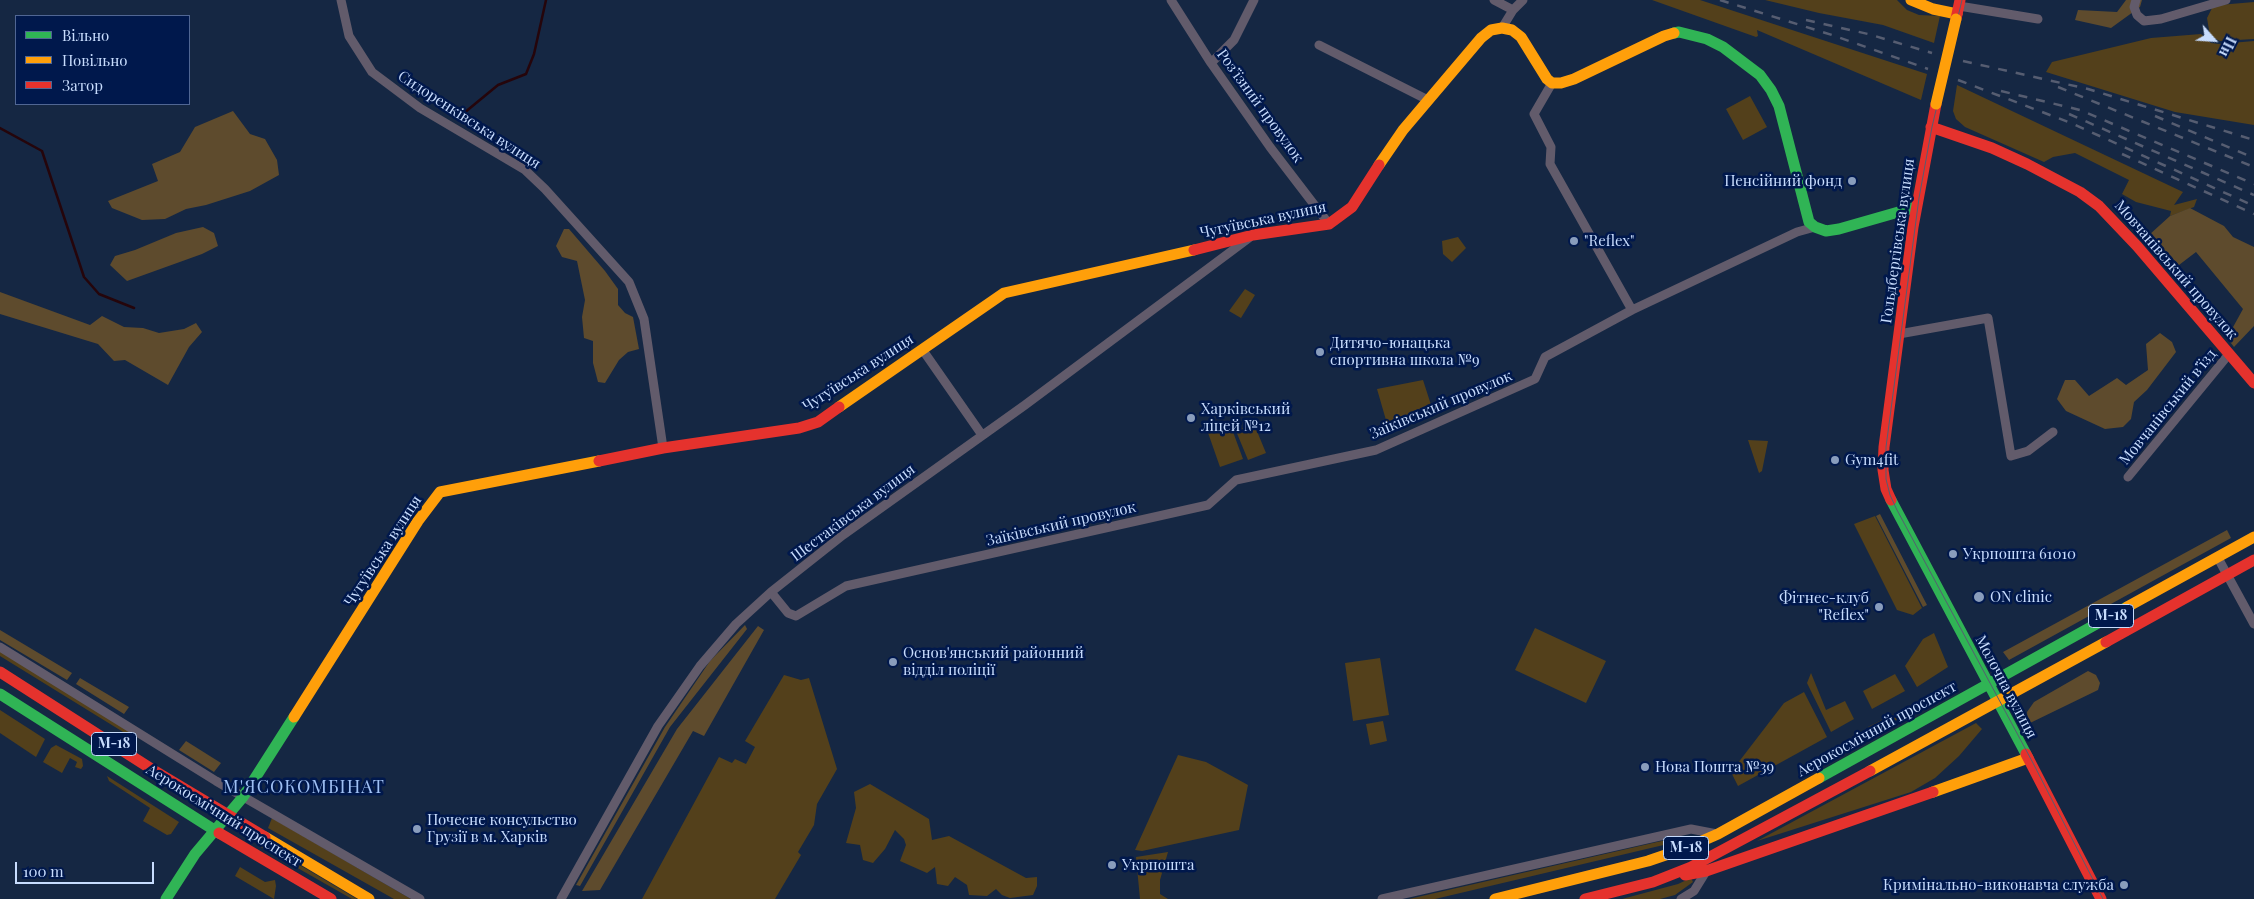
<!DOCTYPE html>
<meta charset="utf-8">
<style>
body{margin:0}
#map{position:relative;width:2254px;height:899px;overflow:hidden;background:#152743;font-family:"Playfair Display",serif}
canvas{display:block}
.legend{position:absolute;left:15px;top:15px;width:175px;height:90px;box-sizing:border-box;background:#00184c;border:1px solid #506693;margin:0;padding:6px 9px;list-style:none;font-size:15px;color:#c7dcfd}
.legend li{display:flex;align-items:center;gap:10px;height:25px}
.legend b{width:25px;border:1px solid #506693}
.north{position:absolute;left:2189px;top:15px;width:50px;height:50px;-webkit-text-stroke:4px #00184c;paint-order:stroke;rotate:116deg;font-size:14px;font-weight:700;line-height:20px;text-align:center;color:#c7dcfd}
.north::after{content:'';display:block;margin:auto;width:18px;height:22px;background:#c7dcfd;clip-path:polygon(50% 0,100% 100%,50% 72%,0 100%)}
.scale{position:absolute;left:15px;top:862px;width:139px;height:22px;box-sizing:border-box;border:2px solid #c7dcfd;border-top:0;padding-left:6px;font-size:15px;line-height:18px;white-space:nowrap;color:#c7dcfd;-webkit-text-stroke:4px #00184c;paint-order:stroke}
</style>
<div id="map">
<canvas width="2254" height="899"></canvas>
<ul class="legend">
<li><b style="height:6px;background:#30b455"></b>Вільно</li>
<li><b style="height:6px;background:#ff9f0a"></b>Повільно</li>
<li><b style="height:6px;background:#e5322d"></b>Затор</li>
</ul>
<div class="north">Пн</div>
<div class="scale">100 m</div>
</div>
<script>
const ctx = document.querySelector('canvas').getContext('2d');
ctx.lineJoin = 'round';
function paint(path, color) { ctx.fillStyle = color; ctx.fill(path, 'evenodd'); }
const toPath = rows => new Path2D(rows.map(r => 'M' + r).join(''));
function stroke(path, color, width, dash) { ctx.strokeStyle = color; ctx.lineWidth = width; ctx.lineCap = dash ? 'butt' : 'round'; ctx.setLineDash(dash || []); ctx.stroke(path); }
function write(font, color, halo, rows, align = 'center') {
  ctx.font = font + ' "Playfair Display",serif'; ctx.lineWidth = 5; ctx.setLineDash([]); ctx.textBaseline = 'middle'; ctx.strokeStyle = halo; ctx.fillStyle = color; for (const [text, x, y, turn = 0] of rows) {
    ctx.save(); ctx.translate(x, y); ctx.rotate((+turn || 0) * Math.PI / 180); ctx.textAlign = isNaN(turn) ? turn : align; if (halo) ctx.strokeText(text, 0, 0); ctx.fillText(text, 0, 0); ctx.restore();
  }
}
const green = toPath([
 [1652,0,1700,0,1927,74,1921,100,1757,30,1758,36,1756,37],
 [1765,0,1897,0,1907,10,1919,15,1940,16,1934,43,1883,25,1819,13],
 [2254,2,2254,39,2220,41,2210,36,2207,18,2212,8,2219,5],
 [2201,34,2211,43,2219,44,2254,41,2254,125,2175,112,2046,72,2052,62,2151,38],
 [1957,85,2183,192,2174,205,2197,199,2194,207,2170,216,2171,211,2136,202,2122,194,2129,180,2075,153,2053,157,2044,162,1965,127,1956,119,1953,111],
 [1750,96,1767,127,1743,140,1726,109],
 [1458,237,1466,248,1452,262,1443,254,1442,241],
 [1245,289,1255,295,1241,318,1229,311],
 [1423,380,1433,411,1390,434,1377,389],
 [1229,421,1243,459,1220,467,1206,427],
 [1254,424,1266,453,1248,460,1236,431],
 [1748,440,1768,441,1762,471,1759,473],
 [1875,516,1922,608,1913,615,1897,610,1854,524],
 [1535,628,1606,661,1586,703,1515,670],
 [1934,633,1948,667,1917,687,1905,666,1923,639],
 [0,650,131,730,128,735,0,656],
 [1380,658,1389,715,1353,721,1345,663],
 [1811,673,1826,710,1845,701,1854,719,1831,732,1807,683],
 [1895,674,1905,691,1872,709,1863,691],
 [784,675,801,680,809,678,837,769,817,804,814,825,798,852,801,855,775,899,642,899,719,757,732,763,735,759,746,764,755,747,745,741],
 [1804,692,1827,737,1738,786,1731,772,1784,703],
 [1909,706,1910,713,1870,733,1868,727],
 [0,710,45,739,36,757,0,733],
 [1383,721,1387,741,1370,745,1366,724],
 [1976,723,1982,729,1959,756,1935,778,1911,792,1757,841],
 [56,745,82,759,83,766,81,769,75,767,77,762,70,758,62,773,43,762,51,748],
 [1178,755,1206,762,1248,785,1239,830,1142,851,1135,850],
 [107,776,179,822,171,834,167,835,143,821,150,808,109,781],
 [870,784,929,819,932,840,949,836,1026,878,1037,877,1037,886,1033,895,1010,898,1002,895,996,889,987,896,969,895,967,885,955,877,948,886,937,884,935,867,927,873,900,861,906,845,904,839,895,830,885,849,873,863,863,860,860,845,846,843,856,808,854,792],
 [272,818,411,899,394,899,268,828],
 [1679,837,1672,843,1435,899,1409,899],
 [261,842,357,899,352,899,259,846],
 [1168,852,1160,880,1160,894,1168,899,1140,899,1136,857],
 [240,867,265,882,275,880,276,886,274,899,235,876],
 [1691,878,1693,882,1675,895,1660,899,1622,899,1678,884]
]);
const forest = toPath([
 [2126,0,2142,0,2140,7,2111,28,2075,20,2078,10,2117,12],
 [233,111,250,134,265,139,277,160,279,175,250,191,206,205,186,209,165,219,142,220,112,208,108,201,158,181,152,164,180,152,195,127],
 [2190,208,2224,226,2233,237,2254,247,2254,326,2234,347,2227,338,2243,309,2196,252,2179,265,2149,235,2170,216],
 [203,227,214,233,218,246,202,254,127,281,110,265,115,256,135,250,176,233],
 [564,229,569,229,605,271,618,289,618,305,625,313,633,317,639,349,628,352,619,360,605,383,598,382,593,363,593,341,584,338,582,317,585,300,577,261,562,257,556,246],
 [0,292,90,325,102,316,124,327,143,328,159,333,184,329,196,323,202,332,189,347,168,385,125,360,114,361,98,344,0,314],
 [2160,333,2172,342,2176,352,2147,390,2134,402,2131,419,2123,427,2105,429,2066,411,2057,399,2065,380,2075,380,2089,396,2117,378,2126,385,2148,370,2146,344],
 [1880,514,1927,605,1923,607,1876,516],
 [2227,530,2231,538,2009,660,2003,652],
 [745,625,747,629,670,727,580,886,576,885,665,727,710,661],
 [758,626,764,630,704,736,693,731,600,890,582,891,677,729],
 [0,630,72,673,67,680,0,640],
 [2088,671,2096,675,2100,683,2098,690,2028,724,2027,712,2034,702],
 [80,678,129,707,124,714,76,684],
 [186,741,221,763,214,772,179,750]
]);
const stream = toPath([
 [464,113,498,85,526,74,534,54,546,0],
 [0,128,42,151,84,277,99,294,134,308]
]);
const street = toPath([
 [341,0,349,36,372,72,420,108,525,170,545,189,629,282,644,319,663,448],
 [1171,0,1211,63,1270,147,1329,224],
 [1494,0,1513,10],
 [2136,0,2134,7,2137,15,2144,21,2161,19,2226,0],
 [1959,6,2038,19],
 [1502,28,1513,10,1523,0],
 [1319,45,1428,100],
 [1211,63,1234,40,1254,0],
 [1552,83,1534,114,1551,147,1550,164,1632,310],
 [1899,334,1988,318,2011,456,2028,451,2053,432],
 [922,349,982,435],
 [2128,477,2229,354],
 [2218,558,2254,624],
 [771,592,788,613,796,616,846,586,1208,505,1236,480,1376,450,1535,379,1545,357,1632,310,1797,232,1815,227],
 [0,647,216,781,420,899],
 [561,899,658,726,700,666,736,624,771,592,843,535,1025,405,1249,238],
 [1382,899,1691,829,1717,834],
 [1681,899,1694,891,1707,870]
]);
const fast = toPath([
 [1674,33,1679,32,1707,39,1723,47,1760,75,1771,90,1779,106,1809,222,1815,227,1826,231,1839,229,1916,207],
 [1891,500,2026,754],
 [0,694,219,833],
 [1819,778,2127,607],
 [166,899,195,854,243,797,294,717]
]);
const slow = toPath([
 [1911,0,1933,9,1957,14],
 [1379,165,1403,130,1481,38,1491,30,1502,28,1512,30,1521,37,1547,79,1552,83,1561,83,1574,79,1664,36,1674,33],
 [839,407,1004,293,1194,250],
 [2127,607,2254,537],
 [294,717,418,521,440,492,599,461],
 [1870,771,2106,642],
 [1933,792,2028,758],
 [265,837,369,899],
 [1495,899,1648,861,1686,848,1718,834,1819,778]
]);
const jam = toPath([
 [1956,19,1960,0],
 [1931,127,1992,148,2027,164,2080,192,2099,206,2137,246,2254,383],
 [1194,250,1253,235,1329,224,1352,207,1379,165],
 [599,461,663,448,799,428,818,422,839,407],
 [1891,500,1886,489,1883,470,1884,447,1913,227,1936,104],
 [2106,642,2254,560],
 [0,672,153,770,265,837],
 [2026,754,2101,899],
 [219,833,331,899],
 [1685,875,1706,871,1933,792],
 [1585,899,1653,882,1691,867,1870,771]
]);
const tram = toPath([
 [1962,0,1932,127,1919,198,1886,447,1886,479,1890,495,1897,510,2033,763,2103,899]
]);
const rail = toPath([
 [1720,0,1832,35,1928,69],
 [1806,20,1868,34,1932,53],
 [1963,61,2088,89,2254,140],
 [1958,80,2071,123,2254,206],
 [2058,87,2254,167],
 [2001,91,2080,110,2254,184],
 [2069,114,2254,195],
 [2155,116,2254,158],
 [2122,154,2254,214]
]);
const slowBridge = toPath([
 [1936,104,1956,19]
]);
const markers = [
 [1852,181,5,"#899dbc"],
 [1574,241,5,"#899dbc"],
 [1320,352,5,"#899dbc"],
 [1191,418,5,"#899dbc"],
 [1835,460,5,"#899dbc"],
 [1953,554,5,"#899dbc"],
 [1979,597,6,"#899dbc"],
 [1879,607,5,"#899dbc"],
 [893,662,5,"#899dbc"],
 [1645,767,5,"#899dbc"],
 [417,829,5,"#899dbc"],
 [1112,865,5,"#899dbc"],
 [2124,885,5,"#899dbc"]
];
const shields = [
 [2111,616,45],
 [114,744,45],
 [1686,848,45]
];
const shieldNames = [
 ["М-18",2111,616],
 ["М-18",114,744],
 ["М-18",1686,848]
];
const streetNames = [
 ["Роз’їзний провулок",1260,106,54],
 ["Сидоренківська вулиця",469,120,33],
 ["Чугуївська вулиця",1263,220,-12],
 ["Гольдбергівська вулиця",1898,241,-82],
 ["Мовчанівський провулок",2176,270,49],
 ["Чугуївська вулиця",858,373,-33],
 ["Заїківський провулок",1441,405,-23],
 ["Мовчанівський в’їзд",2168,407,-51],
 ["Шестаківська вулиця",853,513,-37],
 ["Заїківський провулок",1061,524,-13],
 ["Чугуївська вулиця",383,551,-57],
 ["Молочна вулиця",2006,687,62],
 ["Аерокосмічний проспект",1877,729,-29],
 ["Аерокосмічний проспект",224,816,32]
];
const poiNames = [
 ["Пенсійний фонд",1842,181,"right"],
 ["\"Reflex\"",1584,241],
 ["Дитячо-юнацька",1330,343],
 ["спортивна школа №9",1330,360],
 ["Харківський",1201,409],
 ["ліцей №12",1201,426],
 ["Gym4fit",1845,460],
 ["Укрпошта 61010",1963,554],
 ["ON clinic",1990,597],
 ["Фітнес-клуб",1869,598,"right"],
 ["\"Reflex\"",1869,615,"right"],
 ["Основ'янський районний",903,653],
 ["відділ поліції",903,670],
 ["Нова Пошта №39",1655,767],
 ["Почесне консульство",427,820],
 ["Грузії в м. Харків",427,837],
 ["Укрпошта",1122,865],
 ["Кримінально-виконавча служба",2114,885,"right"]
];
const quarterNames = [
 ["М'ЯСОКОМБІНАТ",304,787]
];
paint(green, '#53401b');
paint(forest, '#5e4b2d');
stroke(stream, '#25050b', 2.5);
stroke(street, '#625b6b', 9);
stroke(fast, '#30b455', 11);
stroke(slow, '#ff9f0a', 11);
stroke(jam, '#e5322d', 11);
stroke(tram, '#565d71', 1);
stroke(rail, '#565d71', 2.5, [9, 9]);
stroke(slowBridge, '#ff9f0a', 11);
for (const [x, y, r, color] of markers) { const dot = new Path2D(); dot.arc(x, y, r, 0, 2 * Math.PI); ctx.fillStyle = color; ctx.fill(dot); stroke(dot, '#00184c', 2); }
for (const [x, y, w] of shields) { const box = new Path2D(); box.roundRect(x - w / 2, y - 11.5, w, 23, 4); ctx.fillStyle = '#00184c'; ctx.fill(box); stroke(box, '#c7dcfd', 1); }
write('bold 14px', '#c7dcfd', null, shieldNames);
write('15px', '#c7dcfd', '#00184c', streetNames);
write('15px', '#c7dcfd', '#00184c', poiNames, 'left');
ctx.letterSpacing = '1px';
write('18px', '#9fc0f3', '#00184c', quarterNames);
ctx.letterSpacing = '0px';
</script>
